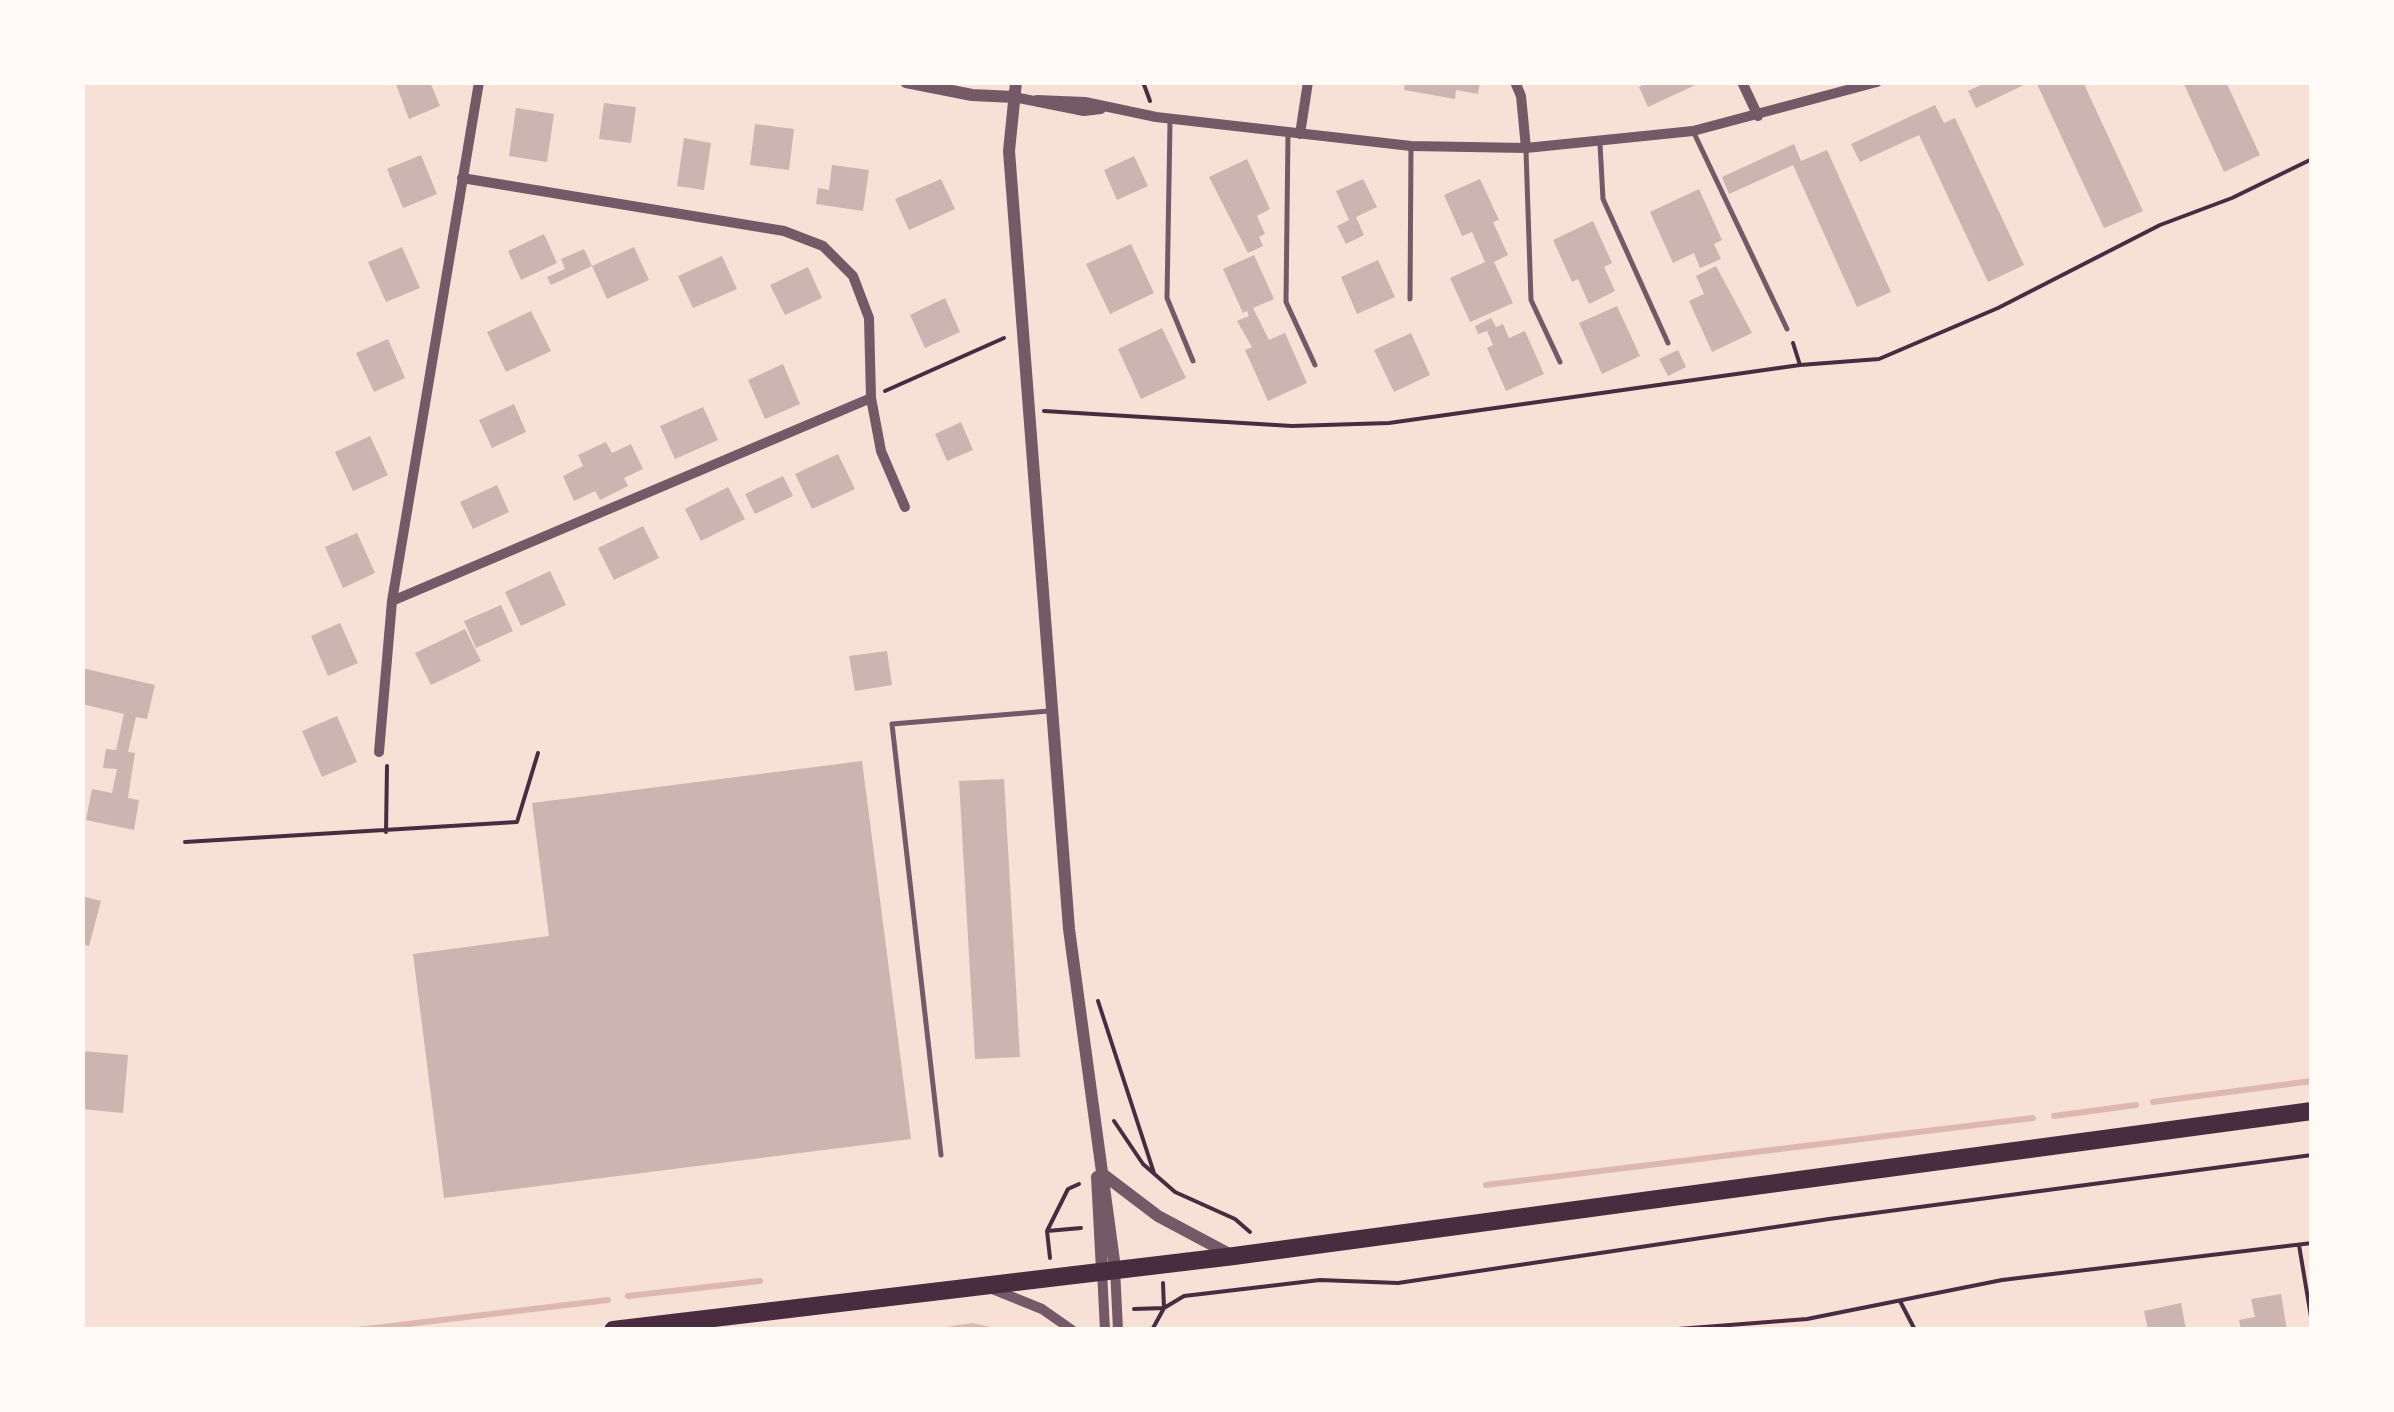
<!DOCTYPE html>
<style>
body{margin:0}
#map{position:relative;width:2394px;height:1412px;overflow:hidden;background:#f7e1d7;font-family:"Varela Round",sans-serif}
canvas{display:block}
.frame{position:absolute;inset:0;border:85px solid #fffaf5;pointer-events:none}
</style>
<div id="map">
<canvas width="2394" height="1412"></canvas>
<div class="frame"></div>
</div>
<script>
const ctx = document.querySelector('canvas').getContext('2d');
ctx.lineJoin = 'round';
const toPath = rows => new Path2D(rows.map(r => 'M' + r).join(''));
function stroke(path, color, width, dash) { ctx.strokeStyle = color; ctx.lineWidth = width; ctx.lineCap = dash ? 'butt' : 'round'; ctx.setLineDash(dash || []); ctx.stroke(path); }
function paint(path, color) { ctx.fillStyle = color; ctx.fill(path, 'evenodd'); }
const stream = toPath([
 [2153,1102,2312,1081],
 [2054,1116,2136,1105],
 [1486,1185,2033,1118],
 [628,1296,760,1281],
 [358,1330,608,1300],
 [946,1330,972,1326,990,1330]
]);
const building = toPath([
 [395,82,430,82,440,106,409,119],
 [1405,82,1480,82,1478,94,1456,90,1455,99,1404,90],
 [1648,82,1702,82,1648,107,1639,87],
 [1987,82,2030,82,1976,108,1968,91],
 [2036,82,2083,82,2143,211,2104,228],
 [2183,82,2226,82,2260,155,2224,172],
 [604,103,636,107,631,143,599,139],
 [1935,105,1944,123,1955,118,2024,265,1988,282,1919,135,1860,162,1851,144],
 [516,108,554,114,547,162,509,156],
 [755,124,794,129,789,170,750,165],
 [684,138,711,143,704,190,677,186],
 [1794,144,1801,161,1827,150,1891,292,1857,307,1793,165,1729,194,1722,177],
 [421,155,437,194,403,208,387,169],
 [1134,156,1148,186,1117,200,1104,170],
 [1247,159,1270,209,1257,216,1265,234,1259,237,1263,246,1248,253,1209,177],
 [832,165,869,170,863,211,816,204,818,188,829,190],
 [941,179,955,209,909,230,895,199],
 [1363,179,1377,207,1356,217,1364,235,1346,244,1337,226,1349,220,1336,191],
 [1480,179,1499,220,1493,222,1508,255,1494,262,1513,303,1470,322,1450,278,1485,262,1472,232,1462,236,1444,195],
 [1699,189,1722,240,1714,244,1721,259,1700,268,1694,253,1673,263,1650,212],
 [1593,221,1612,263,1604,267,1615,291,1589,304,1578,279,1572,282,1553,240],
 [544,234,557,263,521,280,508,251],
 [1131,244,1154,293,1110,314,1086,264],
 [402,247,420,288,386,302,368,262],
 [634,247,649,280,607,299,592,266],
 [584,249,592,266,551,285,547,277,565,269,561,259],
 [1254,255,1274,299,1253,308,1269,340,1285,333,1307,383,1268,401,1245,350,1252,347,1237,321,1249,316,1247,311,1243,313,1223,269],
 [722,256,737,289,693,308,678,276],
 [1378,260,1395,297,1357,314,1341,277],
 [1716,266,1752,333,1712,352,1689,301,1704,294,1696,276],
 [808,267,822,298,785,315,770,285],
 [945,298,960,332,925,348,910,315],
 [1617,306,1640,356,1602,374,1579,323],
 [531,311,551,351,506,372,487,332],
 [1491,318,1496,327,1503,324,1509,338,1525,331,1544,374,1506,391,1487,348,1493,345,1487,331,1478,334,1475,326],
 [1162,328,1186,378,1141,399,1118,349],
 [1411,333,1430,375,1394,392,1374,350],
 [388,339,405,378,374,392,356,353],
 [1678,350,1686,367,1668,376,1659,359],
 [783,364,800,404,765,419,748,380],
 [514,404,526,432,492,448,479,420],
 [703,407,718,440,675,459,660,426],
 [961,422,973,450,947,461,935,434],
 [370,436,388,475,353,491,335,452],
 [606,442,612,453,631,444,643,469,624,478,628,486,600,500,595,491,574,501,563,476,583,466,578,455],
 [838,454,855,489,812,509,795,474],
 [783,476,793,496,755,514,745,494],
 [497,485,509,512,473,529,460,502],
 [728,487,745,519,701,541,685,509],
 [643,526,659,558,614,580,598,548],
 [357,533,375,573,343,588,325,547],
 [550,571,566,605,521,626,505,592],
 [501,605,513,631,476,648,464,621],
 [340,623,358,663,328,676,311,636],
 [465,629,481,661,431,685,415,653],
 [887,651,892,685,855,691,849,656],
 [82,668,155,685,147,719,136,717,128,752,135,753,128,798,139,800,134,830,86,820,92,789,112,793,117,769,103,768,106,749,116,750,124,714,82,704],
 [337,716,357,762,322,777,302,731],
 [862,761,911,1139,444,1198,413,954,549,936,532,803],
 [1004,779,1020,1057,975,1059,959,781],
 [82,896,101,901,89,946,82,944],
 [82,1051,128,1055,123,1113,82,1109],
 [2281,1294,2287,1330,2241,1330,2239,1320,2255,1317,2251,1299],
 [2181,1303,2186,1330,2148,1330,2144,1311]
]);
const path = toPath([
 [1143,82,1150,101],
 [1793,343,1800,365],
 [885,391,1004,338],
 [1044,411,1292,426,1389,423,1800,365,1879,359,1998,308,2160,225,2232,198,2312,159],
 [386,832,387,766],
 [185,842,517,822,538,753],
 [1098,1001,1154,1173],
 [1114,1121,1143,1164,1175,1192,1235,1219,1250,1232],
 [1047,1231,1068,1189,1079,1184],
 [2299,1245,2312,1323],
 [1050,1258,1047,1231,1081,1228],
 [1163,1283,1164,1308],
 [1900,1301,1915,1330],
 [1134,1309,1164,1308],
 [1152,1330,1164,1308,1184,1296,1320,1280,1398,1283,1829,1219,2312,1155],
 [1665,1330,1807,1319,2002,1280,2312,1243]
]);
const service = toPath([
 [1170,122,1167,298,1193,361],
 [1693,131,1787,329],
 [1288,132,1286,302,1315,365],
 [1600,144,1603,199,1668,343],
 [1526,151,1531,300,1560,362],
 [1410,299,1411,147],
 [941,1155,892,724,1049,711]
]);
const minor = toPath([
 [1515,82,1521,96,1526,148],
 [1742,82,1758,116],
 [1014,97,1084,111,1101,109],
 [1037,100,1085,102,1156,117,1411,146,1526,148,1693,131,1877,82],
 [1300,134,1308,82],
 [462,178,784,231,823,246,853,276,869,318,871,398,881,451,905,507],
 [392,601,871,398],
 [379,752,392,601,479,82],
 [1115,1268,1118,1330],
 [1102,1271,1105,1330],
 [990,1288,1042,1309,1072,1330]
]);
const tertiary = toPath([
 [906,82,972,95,1014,97],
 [1016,82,1009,151,1069,929,1115,1268],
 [1104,1175,1158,1216,1233,1256],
 [1097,1177,1102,1270]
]);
const primary = toPath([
 [613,1330,1234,1256,2312,1111]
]);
stroke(stream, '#dcb8b0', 6);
paint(building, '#ccb4b1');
stroke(path, '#4a2c40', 4);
stroke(service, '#755966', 5);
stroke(minor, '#755966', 10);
stroke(tertiary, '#755966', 12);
stroke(primary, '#4a2c40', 18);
</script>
